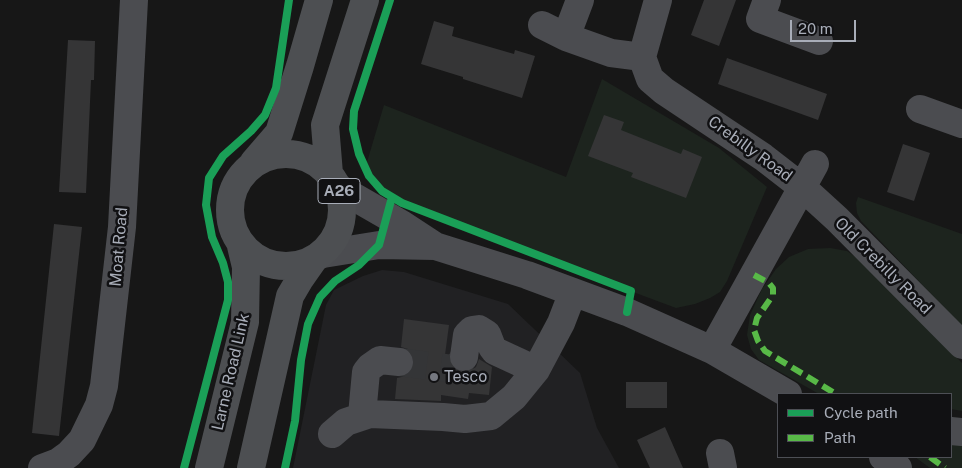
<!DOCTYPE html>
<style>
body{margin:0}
#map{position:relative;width:962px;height:468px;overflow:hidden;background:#171717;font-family:"Public Sans",sans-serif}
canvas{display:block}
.legend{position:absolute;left:777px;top:393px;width:175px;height:65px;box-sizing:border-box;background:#111113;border:1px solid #4d4f55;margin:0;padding:6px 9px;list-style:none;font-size:15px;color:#a8adb8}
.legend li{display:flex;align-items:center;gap:10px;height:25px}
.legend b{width:25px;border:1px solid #4d4f55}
.scale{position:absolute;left:790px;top:20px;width:66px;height:22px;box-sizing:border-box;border:2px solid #a8adb8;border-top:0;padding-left:6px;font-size:15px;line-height:18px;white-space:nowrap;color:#a8adb8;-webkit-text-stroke:4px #111113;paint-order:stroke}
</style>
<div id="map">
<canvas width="962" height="468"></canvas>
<ul class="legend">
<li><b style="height:6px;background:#1a9f57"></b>Cycle path</li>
<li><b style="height:6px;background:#58b947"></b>Path</li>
</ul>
<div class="scale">20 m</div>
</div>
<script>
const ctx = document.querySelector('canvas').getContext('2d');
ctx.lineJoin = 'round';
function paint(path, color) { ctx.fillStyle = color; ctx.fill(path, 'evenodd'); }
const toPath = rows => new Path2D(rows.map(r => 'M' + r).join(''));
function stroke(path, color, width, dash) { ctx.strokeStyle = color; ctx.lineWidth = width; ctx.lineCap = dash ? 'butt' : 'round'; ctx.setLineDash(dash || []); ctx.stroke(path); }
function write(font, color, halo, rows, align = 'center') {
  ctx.font = font + ' "Public Sans",sans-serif'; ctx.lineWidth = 5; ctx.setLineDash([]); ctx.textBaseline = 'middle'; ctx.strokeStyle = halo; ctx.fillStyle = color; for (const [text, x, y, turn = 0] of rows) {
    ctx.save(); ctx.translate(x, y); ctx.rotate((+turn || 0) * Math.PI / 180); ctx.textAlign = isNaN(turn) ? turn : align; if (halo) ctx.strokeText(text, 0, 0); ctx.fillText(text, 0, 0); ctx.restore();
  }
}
const built = toPath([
 [382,270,404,272,508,304,580,373,597,428,619,468,293,468,326,305,334,290,363,276]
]);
const green = toPath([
 [602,79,719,148,767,187,727,281,720,292,710,298,695,304,676,308,400,205,384,195,371,175,367,162,384,105,566,177],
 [858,197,962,234,962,326,861,221,857,213,856,203],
 [830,248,847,251,869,266,962,363,962,411,951,409,951,394,819,394,759,360,751,349,747,335,750,315,762,289,776,269,789,257,808,249],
 [951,438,962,439,962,468,930,468,915,457,951,457]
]);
const building = toPath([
 [704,0,736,0,719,46,691,35],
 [434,21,454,27,452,36,514,54,515,50,535,56,522,98,463,79,463,77,421,64],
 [68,40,95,41,94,80,91,80,86,193,59,192],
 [727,58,827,94,818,120,718,84],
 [604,115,624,122,621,130,681,154,683,149,702,157,686,198,631,177,633,173,588,156],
 [903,144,930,153,914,201,887,192],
 [54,224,82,227,59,436,32,433],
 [404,319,449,325,445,355,449,355,450,363,455,370,462,372,470,371,476,367,479,359,492,367,489,395,469,393,468,399,441,395,441,401,395,399,397,378,406,376,412,371,414,364,413,355,408,349,401,347],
 [626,382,667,382,667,408,626,408],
 [665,427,683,468,650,468,637,440]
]);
const minorTunnel = toPath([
 [399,362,453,369,458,367,464,357]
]);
const minor = toPath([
 [767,0,760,19,819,41],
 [542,25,566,37,611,53,642,57],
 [566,37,580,0],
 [642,57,650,79,664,91,763,157,803,188,837,219,962,345],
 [642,57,658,0],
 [920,109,962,124],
 [337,187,403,225,435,246,527,275,627,312,712,350,788,394],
 [323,254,379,245,435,246],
 [712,350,815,164],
 [464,357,467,335,472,330,479,329,487,334,492,347,495,351,536,370],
 [362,415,366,372,370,367,380,360,399,362],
 [951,431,962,432],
 [332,434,346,422,370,414,443,417,465,419,491,416,514,397,536,370,561,323,573,292],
 [720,453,723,468],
 [883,457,898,468],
 [42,468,58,462,69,454,82,440,99,405,104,386,122,227,134,0]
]);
const major = toPath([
 '230 210a56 56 0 1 1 112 0a56 56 0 1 1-112 0Z',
 [254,162,279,133,300,66,319,0],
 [329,174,325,125,365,0],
 [209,468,245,322,246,267,241,246],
 [251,468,290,296,300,279,314,259]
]);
const quiet = toPath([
 [754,275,769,283,773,288,773,295,757,318,754,330,758,341,765,351,836,394],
 [930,457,945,468]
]);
const cycleway = toPath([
 [390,0,354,111,353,129,359,154,369,176,382,191,402,203,631,291,627,312],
 [184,468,228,300,228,282,223,263,212,237,206,205,209,178,223,156,251,131,265,115,276,88,289,0],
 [285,468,295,421,301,360,308,324,320,297,335,281,359,265,379,245,392,197]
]);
const markers = [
 [434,377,5,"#757880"]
];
const shields = [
 [339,191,42]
];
const shieldNames = [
 ["A26",339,191]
];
const streetNames = [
 ["Crebilly Road",750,149,36],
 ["Moat Road",119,247,-85],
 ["Old Crebilly Road",883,266,45],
 ["Larne Road Link",231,372,-77]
];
const poiNames = [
 ["Tesco",444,377]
];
paint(built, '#212123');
paint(green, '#1d241e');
paint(building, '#353536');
stroke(minorTunnel, '#343537', 28, [28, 14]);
stroke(minor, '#4b4c50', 28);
stroke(major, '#4d4f52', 28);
stroke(quiet, '#58b947', 6, [12, 6]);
stroke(cycleway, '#1a9f57', 8);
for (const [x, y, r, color] of markers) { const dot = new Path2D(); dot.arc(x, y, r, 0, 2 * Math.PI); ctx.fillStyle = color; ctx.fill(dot); stroke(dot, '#111113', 2); }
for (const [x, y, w] of shields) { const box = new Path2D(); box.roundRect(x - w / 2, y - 12.5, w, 25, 4); ctx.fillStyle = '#111113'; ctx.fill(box); stroke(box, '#a8adb8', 1); }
write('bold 15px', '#a8adb8', null, shieldNames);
write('16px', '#a8adb8', '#111113', streetNames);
write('16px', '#a8adb8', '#111113', poiNames, 'left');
</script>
